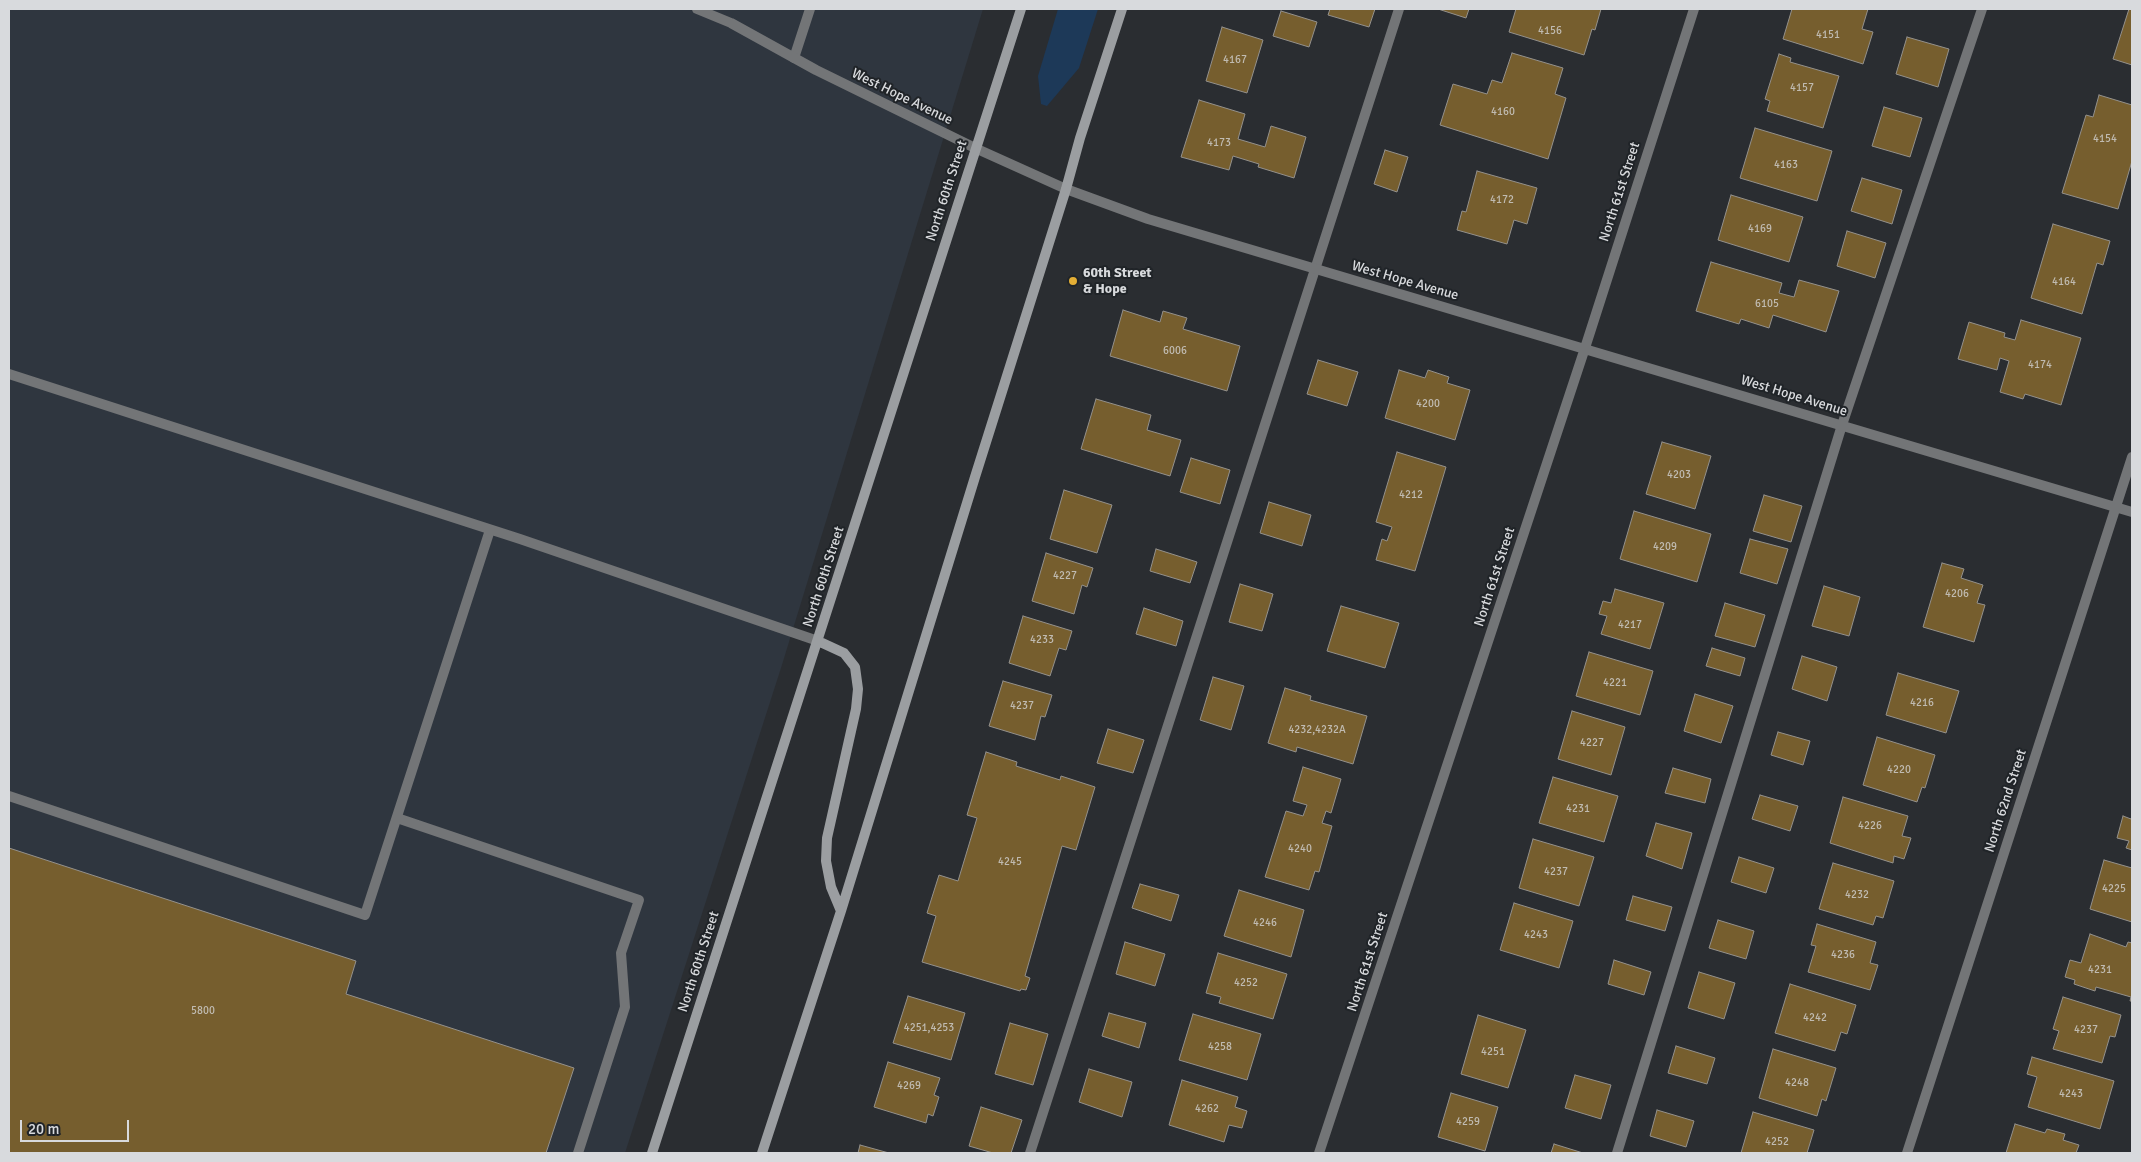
<!DOCTYPE html>
<style>
body{margin:0}
#map{position:relative;width:2141px;height:1162px;overflow:hidden;background:#2a2d31;font-family:Signika,sans-serif}
canvas{display:block}
.frame{position:absolute;inset:0;border:10px solid #d8dadd;pointer-events:none}
.scale{position:absolute;left:20px;top:1120px;width:109px;height:22px;box-sizing:border-box;border:2px solid #d8dadd;border-top:0;padding-left:6px;font-size:15px;line-height:18px;white-space:nowrap;color:#d8dadd;-webkit-text-stroke:4px #202428;paint-order:stroke}
</style>
<div id="map">
<canvas width="2141" height="1162"></canvas>
<div class="frame"></div>
<div class="scale">20 m</div>
</div>
<script>
const ctx = document.querySelector('canvas').getContext('2d');
ctx.lineJoin = 'round';
function paint(path, color) { ctx.fillStyle = color; ctx.fill(path, 'evenodd'); }
const toPath = rows => new Path2D(rows.map(r => 'M' + r).join(''));
function stroke(path, color, width, dash) { ctx.strokeStyle = color; ctx.lineWidth = width; ctx.lineCap = dash ? 'butt' : 'round'; ctx.setLineDash(dash || []); ctx.stroke(path); }
function write(font, color, halo, rows, align = 'center') {
  ctx.font = font + ' Signika,sans-serif'; ctx.lineWidth = 4; ctx.setLineDash([]); ctx.textBaseline = 'middle'; ctx.strokeStyle = halo; ctx.fillStyle = color; for (const [text, x, y, turn = 0] of rows) {
    ctx.save(); ctx.translate(x, y); ctx.rotate((+turn || 0) * Math.PI / 180); ctx.textAlign = isNaN(turn) ? turn : align; if (halo) ctx.strokeText(text, 0, 0); ctx.fillText(text, 0, 0); ctx.restore();
  }
}
const built = toPath([
 [9,9,983,9,781,668,625,1153,9,1153]
]);
const green = toPath([
 [1058,9,1098,9,1079,68,1047,106,1041,104,1038,76]
]);
const building = toPath([
 [1330,9,1375,9,1369,27,1328,15,1330,9],
 [1438,9,1469,9,1466,18,1438,9],
 [1516,9,1601,9,1595,30,1592,29,1584,55,1509,32,1516,9],
 [1792,9,1868,9,1862,29,1873,32,1863,64,1783,39,1792,9],
 [2129,9,2132,9,2132,65,2113,59,2129,9],
 [1281,11,1317,22,1309,47,1273,36,1281,11],
 [1222,27,1263,40,1247,93,1206,81,1222,27],
 [1907,37,1949,49,1938,87,1896,74,1907,37],
 [1512,53,1563,68,1555,94,1566,98,1548,159,1440,125,1453,84,1487,94,1492,80,1502,83,1512,53],
 [1779,54,1791,58,1790,62,1839,76,1823,128,1767,111,1770,101,1765,99,1779,54],
 [2099,95,2132,105,2132,161,2118,209,2062,193,2086,115,2093,117,2099,95],
 [1199,100,1245,114,1238,139,1265,147,1271,126,1306,137,1294,178,1258,167,1259,164,1233,156,1229,170,1181,157,1199,100],
 [1884,107,1922,118,1910,157,1872,146,1884,107],
 [1755,128,1832,151,1817,201,1740,178,1755,128],
 [1385,150,1408,157,1397,192,1374,184,1385,150],
 [1477,171,1537,188,1527,224,1514,220,1507,244,1457,230,1462,211,1466,212,1477,171],
 [1862,178,1902,190,1892,224,1851,211,1862,178],
 [1731,195,1803,217,1789,262,1718,240,1731,195],
 [2053,224,2110,241,2103,265,2097,263,2082,314,2031,298,2053,224],
 [1847,231,1886,243,1875,278,1837,266,1847,231],
 [1711,262,1782,283,1779,293,1794,297,1799,280,1839,291,1826,332,1773,315,1769,328,1741,319,1739,324,1696,311,1711,262],
 [1123,310,1160,322,1163,311,1187,318,1183,329,1240,346,1227,391,1110,356,1123,310],
 [2021,320,2081,338,2061,405,2025,394,2023,399,2000,392,2009,361,2000,358,1997,370,1958,359,1969,322,2005,333,2004,337,2015,340,2021,320],
 [1318,360,1358,372,1347,406,1307,394,1318,360],
 [1399,370,1425,378,1428,370,1449,377,1447,383,1470,390,1455,440,1385,418,1399,370],
 [1096,399,1151,415,1147,430,1181,440,1170,476,1081,449,1096,399],
 [1662,442,1711,456,1695,509,1646,494,1662,442],
 [1397,452,1446,467,1415,571,1376,560,1382,539,1387,541,1392,527,1376,522,1397,452],
 [1191,458,1230,470,1220,504,1180,492,1191,458],
 [1064,490,1112,505,1097,553,1050,539,1064,490],
 [1764,495,1802,506,1791,542,1753,531,1764,495],
 [1269,502,1311,515,1302,546,1260,533,1269,502],
 [1634,511,1711,534,1697,582,1620,559,1634,511],
 [1750,539,1788,549,1777,584,1740,573,1750,539],
 [1156,549,1197,562,1190,583,1150,571,1156,549],
 [1046,553,1093,568,1087,587,1082,585,1074,614,1032,601,1046,553],
 [1942,563,1964,569,1961,578,1983,585,1977,603,1985,605,1974,642,1923,627,1942,563],
 [1240,584,1273,594,1262,631,1229,622,1240,584],
 [1824,586,1860,597,1849,636,1812,626,1824,586],
 [1615,589,1664,603,1650,649,1601,634,1607,616,1599,614,1603,601,1611,603,1615,589],
 [1725,603,1765,615,1755,647,1715,636,1725,603],
 [1341,606,1399,623,1385,668,1327,651,1341,606],
 [1144,608,1183,621,1176,646,1136,634,1144,608],
 [1023,616,1072,631,1066,650,1059,648,1050,676,1009,663,1023,616],
 [1712,648,1745,658,1740,676,1706,666,1712,648],
 [1589,652,1653,671,1640,715,1576,696,1589,652],
 [1802,656,1837,667,1827,701,1792,689,1802,656],
 [1898,673,1959,691,1946,733,1886,715,1898,673],
 [1213,677,1244,686,1231,730,1200,720,1213,677],
 [1003,681,1052,695,1045,717,1041,716,1035,740,989,726,1003,681],
 [1285,688,1311,696,1310,700,1367,716,1353,764,1297,747,1296,752,1268,743,1285,688],
 [1695,694,1733,706,1721,743,1684,731,1695,694],
 [1572,711,1625,727,1611,775,1558,759,1572,711],
 [1108,729,1144,740,1133,773,1097,763,1108,729],
 [1778,732,1810,741,1803,765,1771,755,1778,732],
 [1877,737,1935,755,1925,788,1922,787,1917,802,1863,785,1877,737],
 [986,752,1017,762,1016,766,1060,780,1061,776,1095,787,1076,850,1062,846,1025,976,1030,978,1026,990,1021,989,1020,991,922,962,936,916,927,913,939,875,958,881,977,818,967,815,986,752],
 [1303,767,1341,779,1331,813,1326,811,1322,823,1332,826,1319,872,1315,871,1309,890,1265,877,1286,811,1303,816,1307,805,1293,801,1303,767],
 [1673,768,1711,779,1705,803,1665,793,1673,768],
 [1553,777,1618,796,1604,842,1539,823,1553,777],
 [1760,795,1798,806,1790,831,1752,819,1760,795],
 [1843,797,1908,816,1902,836,1911,838,1904,859,1894,856,1893,863,1830,843,1843,797],
 [2123,816,2131,819,2132,816,2132,850,2126,848,2129,841,2117,838,2123,816],
 [1656,823,1692,833,1682,869,1646,856,1656,823],
 [1533,839,1594,857,1579,906,1519,888,1533,839],
 [9,848,356,961,346,994,574,1068,546,1153,9,1153,9,848],
 [1739,857,1774,868,1766,893,1731,882,1739,857],
 [2104,860,2132,868,2132,922,2090,909,2104,860],
 [1833,863,1894,881,1883,918,1876,916,1873,925,1819,909,1833,863],
 [1140,884,1179,895,1171,921,1132,908,1140,884],
 [1239,890,1304,910,1291,957,1224,936,1239,890],
 [1633,896,1672,907,1665,931,1626,920,1633,896],
 [1514,903,1573,921,1559,968,1500,950,1514,903],
 [1718,920,1754,931,1746,959,1709,948,1718,920],
 [1817,924,1876,942,1870,963,1878,965,1870,990,1808,972,1816,946,1811,945,1817,924],
 [2090,934,2126,947,2128,942,2132,943,2132,1001,2130,1001,2131,997,2096,987,2095,991,2074,984,2075,980,2065,977,2070,960,2081,963,2090,934],
 [1125,942,1165,954,1155,986,1116,974,1125,942],
 [1218,953,1287,974,1273,1019,1219,1003,1221,997,1206,993,1218,953],
 [1614,960,1651,972,1644,995,1608,984,1614,960],
 [1699,972,1735,983,1724,1019,1688,1008,1699,972],
 [1790,984,1856,1005,1847,1034,1841,1032,1835,1051,1775,1033,1790,984],
 [908,996,965,1013,951,1060,893,1043,908,996],
 [2063,997,2121,1015,2115,1037,2110,1036,2102,1063,2053,1049,2059,1031,2053,1029,2063,997],
 [1109,1013,1146,1023,1139,1048,1102,1036,1109,1013],
 [1193,1014,1261,1034,1247,1080,1179,1060,1193,1014],
 [1478,1015,1526,1030,1508,1088,1461,1074,1478,1015],
 [1010,1023,1048,1034,1033,1085,995,1074,1010,1023],
 [1676,1046,1715,1058,1707,1084,1668,1073,1676,1046],
 [1773,1049,1836,1068,1826,1101,1822,1099,1817,1116,1759,1098,1773,1049],
 [2032,1057,2114,1081,2100,1129,2028,1107,2037,1077,2027,1074,2032,1057],
 [888,1062,940,1078,934,1095,939,1097,933,1116,928,1114,926,1123,874,1107,888,1062],
 [1089,1069,1132,1082,1122,1117,1079,1102,1089,1069],
 [1575,1075,1611,1085,1601,1119,1565,1108,1575,1075],
 [1182,1080,1238,1097,1235,1107,1247,1111,1242,1128,1229,1125,1224,1142,1169,1125,1182,1080],
 [1451,1093,1498,1107,1485,1151,1438,1137,1451,1093],
 [981,1107,1022,1120,1011,1153,993,1153,969,1146,981,1107],
 [1657,1110,1694,1121,1686,1147,1650,1136,1657,1110],
 [1753,1112,1814,1130,1807,1153,1741,1153,1753,1112],
 [2015,1124,2045,1133,2047,1129,2065,1134,2063,1140,2079,1145,2076,1153,2006,1153,2015,1124],
 [1554,1144,1583,1153,1551,1153,1554,1144],
 [860,1145,889,1153,858,1153,860,1145]
]);
const lane = toPath([
 [794,58,810,9],
 [9,374,520,539,818,641],
 [9,796,365,915,490,530],
 [397,818,639,900,621,953,625,1007,578,1153],
 [1030,1153,1399,9],
 [1617,1153,1842,425,1982,9]
]);
const street = toPath([
 [697,9,731,23,816,70,975,148,1066,189,1148,219,2132,512],
 [1319,1153,1585,348,1694,9],
 [1907,1153,2132,457]
]);
const secondary = toPath([
 [818,641,844,653,855,667,858,689,856,709,827,838,826,861,831,887,841,911],
 [652,1153,1021,9],
 [762,1153,841,911,975,477,1066,189,1080,138,1122,9]
]);
const markers = [
 [1073,281,5,"#e3ae35"]
];
const numberNames = [
 ["4156",1550,31],
 ["4151",1828,35],
 ["4167",1235,60],
 ["4157",1802,88],
 ["4160",1503,112],
 ["4154",2105,139],
 ["4173",1219,143],
 ["4163",1786,165],
 ["4172",1502,200],
 ["4169",1760,229],
 ["4164",2064,282],
 ["6105",1767,304],
 ["6006",1175,351],
 ["4174",2040,365],
 ["4200",1428,404],
 ["4203",1679,475],
 ["4212",1411,495],
 ["4209",1665,547],
 ["4227",1065,576],
 ["4206",1957,594],
 ["4217",1630,625],
 ["4233",1042,640],
 ["4221",1615,683],
 ["4216",1922,703],
 ["4237",1022,706],
 ["4232,4232A",1317,730],
 ["4227",1592,743],
 ["4220",1899,770],
 ["4231",1578,809],
 ["4226",1870,826],
 ["4240",1300,849],
 ["4245",1010,862],
 ["4237",1556,872],
 ["4225",2114,889],
 ["4232",1857,895],
 ["4246",1265,923],
 ["4243",1536,935],
 ["4236",1843,955],
 ["4231",2100,970],
 ["4252",1246,983],
 ["5800",203,1011],
 ["4242",1815,1018],
 ["4251,4253",929,1028],
 ["4237",2086,1030],
 ["4258",1220,1047],
 ["4251",1493,1052],
 ["4248",1797,1083],
 ["4269",909,1086],
 ["4243",2071,1094],
 ["4262",1207,1109],
 ["4259",1468,1122],
 ["4252",1777,1142]
];
const streetNames = [
 ["West Hope Avenue",902,97,26],
 ["North 60th Street",947,191,-72],
 ["North 61st Street",1620,192,-72],
 ["West Hope Avenue",1405,281,16],
 ["West Hope Avenue",1794,396,17],
 ["North 60th Street",824,577,-72],
 ["North 61st Street",1495,577,-72],
 ["North 62nd Street",2006,801,-72],
 ["North 60th Street",699,962,-72],
 ["North 61st Street",1368,962,-72]
];
const poiNames = [
 ["60th Street",1083,273],
 ["& Hope",1083,289]
];
paint(built, '#2f363f');
paint(green, '#1d3958');
paint(building, '#765e2e');
stroke(building, '#94918c', 1);
stroke(lane, '#737577', 10);
stroke(street, '#737577', 10);
stroke(secondary, '#9b9ea1', 10);
for (const [x, y, r, color] of markers) { const dot = new Path2D(); dot.arc(x, y, r, 0, 2 * Math.PI); ctx.fillStyle = color; ctx.fill(dot); stroke(dot, '#202428', 2); }
write('11px', '#c0bbb1', null, numberNames);
write('14px', '#d8dadd', '#202428', streetNames);
write('bold 14px', '#d8dadd', '#202428', poiNames, 'left');
</script>
